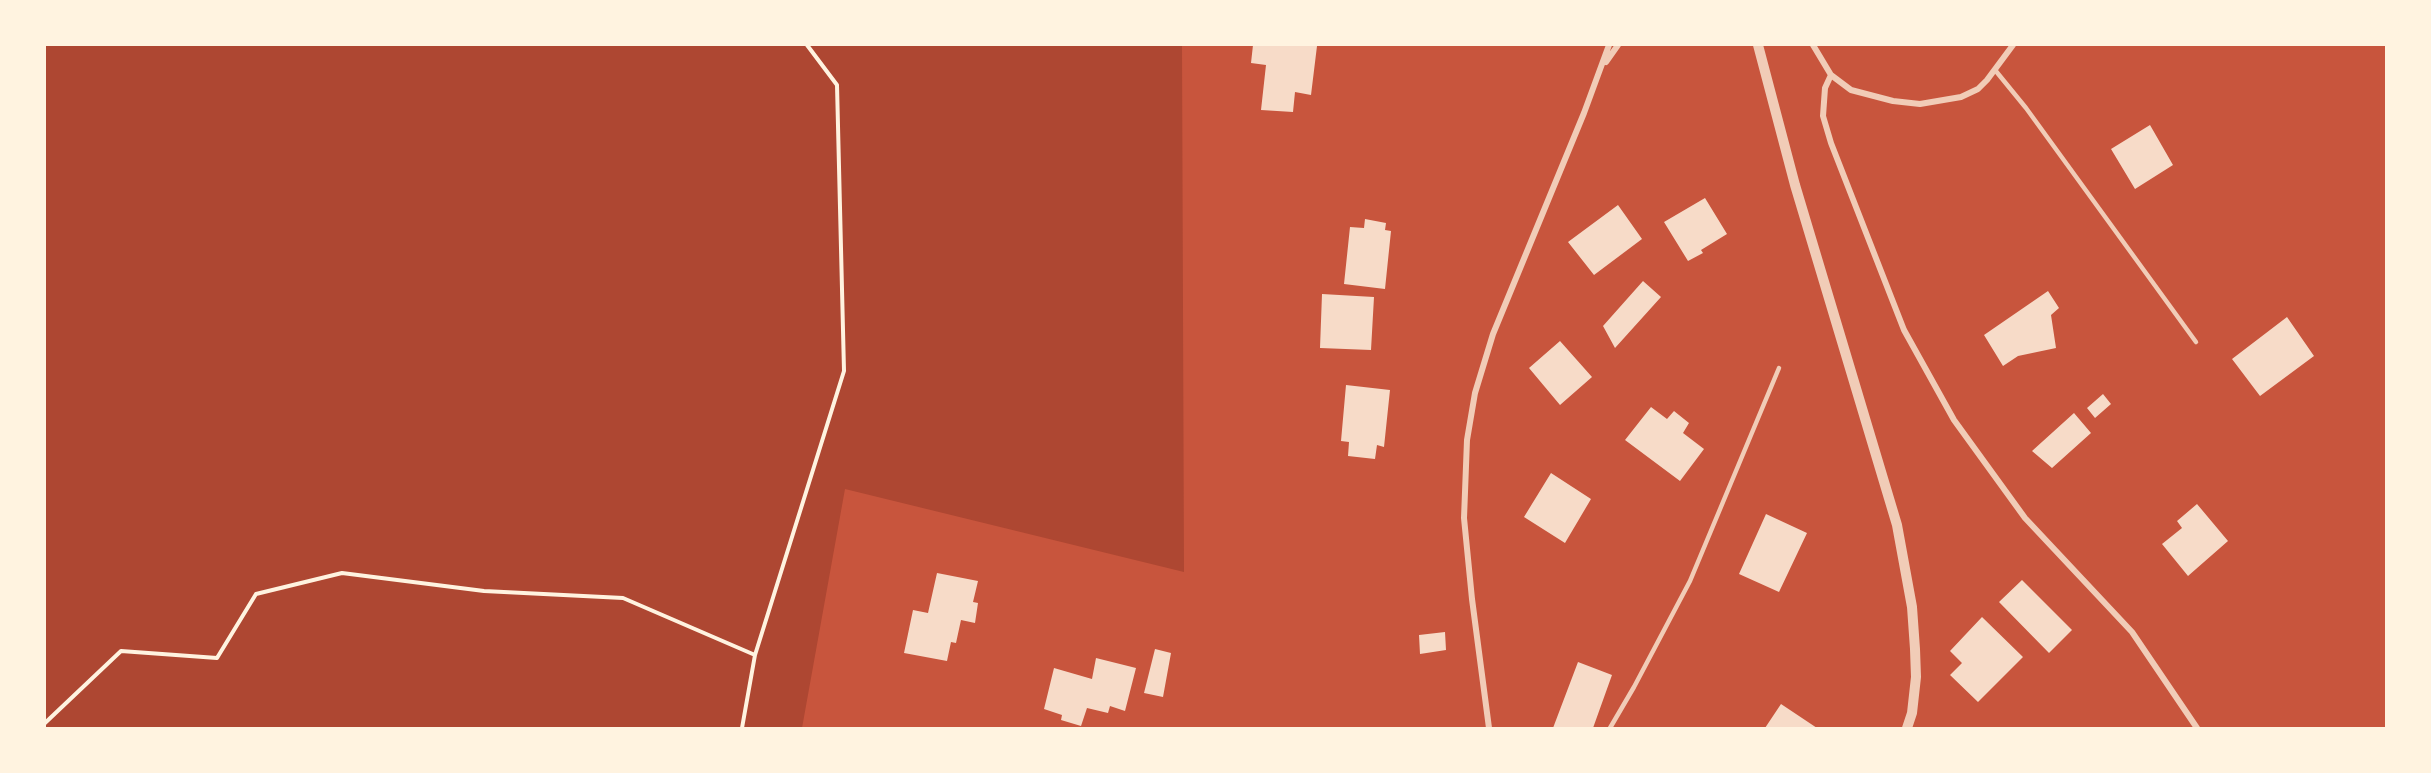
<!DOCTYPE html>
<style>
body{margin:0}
#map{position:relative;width:2431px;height:773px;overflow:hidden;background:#c8553d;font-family:Ubuntu,sans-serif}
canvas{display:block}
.frame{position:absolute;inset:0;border:46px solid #fff3e0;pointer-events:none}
</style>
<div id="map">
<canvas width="2431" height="773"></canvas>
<div class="frame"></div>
</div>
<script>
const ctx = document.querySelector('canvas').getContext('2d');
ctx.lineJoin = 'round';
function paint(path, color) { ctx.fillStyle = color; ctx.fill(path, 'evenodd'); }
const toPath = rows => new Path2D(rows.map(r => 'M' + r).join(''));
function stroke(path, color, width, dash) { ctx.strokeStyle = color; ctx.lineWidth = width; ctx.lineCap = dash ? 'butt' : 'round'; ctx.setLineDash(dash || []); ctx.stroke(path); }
const green = toPath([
 [45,45,1182,45,1184,572,845,489,802,728,45,728]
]);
const building = toPath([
 [1253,45,1317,46,1311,95,1295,92,1293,112,1261,110,1266,65,1251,63],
 [2150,125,2173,165,2135,189,2111,149],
 [1705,198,1727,234,1701,250,1703,253,1688,261,1664,222],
 [1618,205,1642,239,1594,275,1568,242],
 [1365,219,1386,223,1385,230,1391,231,1385,289,1344,284,1350,227,1364,228],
 [1643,281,1661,297,1615,348,1603,326],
 [2048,291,2059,308,2051,315,2056,348,2018,356,2003,366,1984,335],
 [1322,294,1374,297,1371,350,1320,348],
 [2287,317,2314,356,2260,396,2232,359],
 [1560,341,1592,377,1560,405,1529,368],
 [1346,385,1390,390,1384,447,1377,445,1375,459,1348,456,1349,442,1341,441],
 [2103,394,2111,404,2095,418,2087,408],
 [1651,407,1667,419,1674,411,1689,423,1683,433,1704,449,1680,481,1625,440],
 [2074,413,2091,433,2052,468,2032,451],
 [1551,473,1591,499,1565,543,1524,517],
 [2197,504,2228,541,2188,576,2162,544,2182,528,2177,521],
 [1766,514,1807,533,1779,592,1739,574],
 [937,573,978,581,973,602,978,603,975,623,961,620,956,643,951,642,947,661,904,653,913,610,928,613],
 [2022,580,2072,630,2049,653,1999,602],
 [1982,617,2023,657,1978,702,1950,675,1962,663,1950,651],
 [1445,632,1446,650,1420,654,1419,635],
 [1155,649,1171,653,1163,697,1144,693],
 [1096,658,1136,668,1125,711,1110,706,1108,713,1087,708,1081,726,1061,720,1062,715,1044,709,1054,668,1092,679],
 [1578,662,1612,675,1593,728,1553,728],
 [1781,704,1817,728,1765,728]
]);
const path = toPath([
 [45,723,121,651,217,658,256,594,342,573,484,591,623,598,755,655],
 [742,728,755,655,844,371,837,85,807,45]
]);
const service = toPath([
 [1995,70,2026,108,2196,342],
 [1610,728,1634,687,1690,581,1779,368]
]);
const minor = toPath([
 [1813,45,1831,75,1851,90,1893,101,1920,104,1961,97,1978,89,1987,80,2013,45],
 [1606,62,1618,45],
 [1831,75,1825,88,1823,116,1831,143,1904,330,1954,420,2025,518,2132,632,2197,728],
 [1489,728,1472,599,1464,518,1467,440,1475,393,1493,334,1584,113,1609,45]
]);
const tertiary = toPath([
 [1758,45,1795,185,1897,525,1912,607,1915,649,1916,677,1912,713,1907,728]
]);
paint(green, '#ae4732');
paint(building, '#f7dbc8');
stroke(path, '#fff3e0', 4);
stroke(service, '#f1ccb7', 4.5);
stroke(minor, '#f1ccb7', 6);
stroke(tertiary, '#f1ccb7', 10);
</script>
